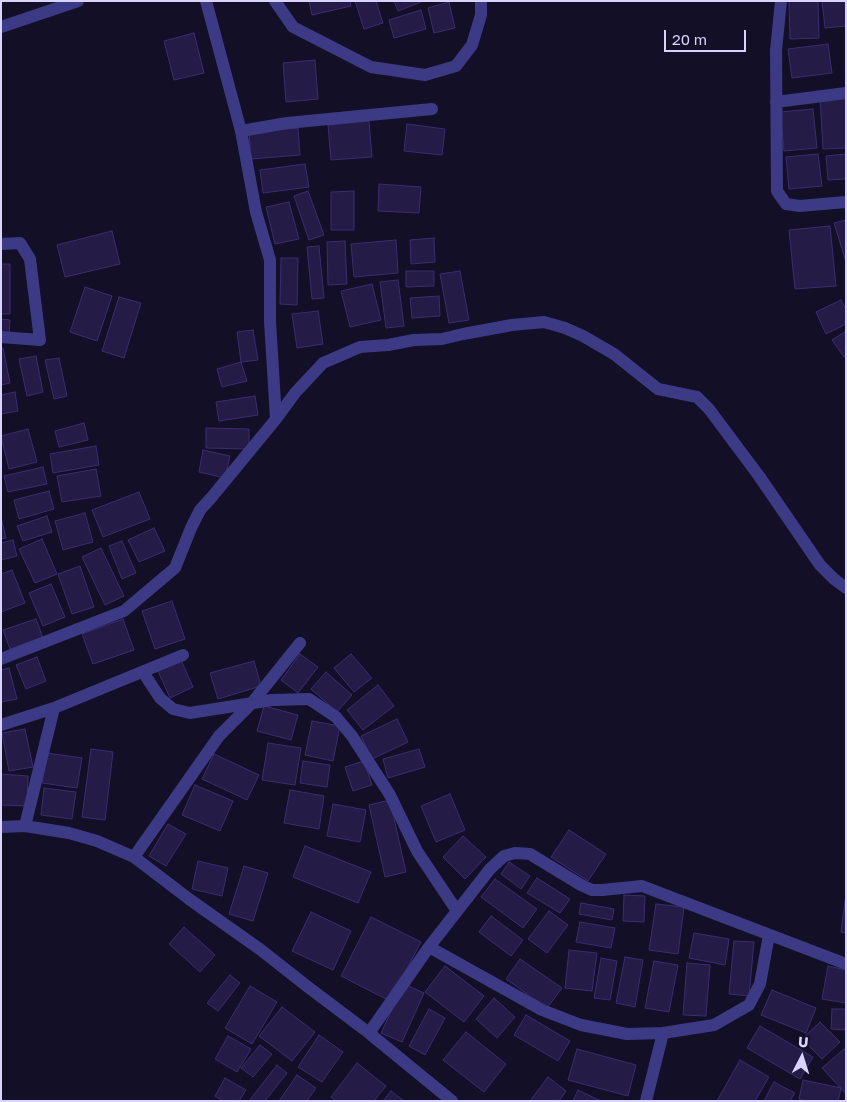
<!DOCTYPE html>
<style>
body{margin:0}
#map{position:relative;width:847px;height:1102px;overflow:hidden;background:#130f26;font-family:"Golos Text",sans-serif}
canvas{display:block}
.frame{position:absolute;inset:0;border:2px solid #d9d4ff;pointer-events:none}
.north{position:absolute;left:777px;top:1032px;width:50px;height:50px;-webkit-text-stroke:4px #130f26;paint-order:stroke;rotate:5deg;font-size:14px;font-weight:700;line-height:20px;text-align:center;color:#d9d4ff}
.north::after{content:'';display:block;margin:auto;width:18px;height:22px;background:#d9d4ff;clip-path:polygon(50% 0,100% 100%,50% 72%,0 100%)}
.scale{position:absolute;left:664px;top:30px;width:82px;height:22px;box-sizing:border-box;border:2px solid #d9d4ff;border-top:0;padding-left:6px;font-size:15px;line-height:18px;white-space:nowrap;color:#d9d4ff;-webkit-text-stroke:4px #130f26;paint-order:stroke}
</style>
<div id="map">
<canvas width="847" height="1102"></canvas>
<div class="frame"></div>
<div class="north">U</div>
<div class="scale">20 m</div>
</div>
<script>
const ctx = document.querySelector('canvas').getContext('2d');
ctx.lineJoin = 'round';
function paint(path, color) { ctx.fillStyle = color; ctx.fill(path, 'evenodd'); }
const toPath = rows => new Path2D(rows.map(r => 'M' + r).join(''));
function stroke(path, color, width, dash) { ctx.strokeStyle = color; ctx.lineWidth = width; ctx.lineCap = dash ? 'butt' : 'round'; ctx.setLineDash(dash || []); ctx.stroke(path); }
const building = toPath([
 [309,1,350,1,351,6,312,15,309,1],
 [355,1,376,1,383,23,364,29,355,1],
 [394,1,420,1,421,2,398,11,394,1],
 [789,1,818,1,819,38,790,39,789,1],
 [822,1,846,1,846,26,825,28,822,1],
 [449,2,455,28,434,33,428,8,449,2],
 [421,10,426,29,394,38,389,20,421,10],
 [194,33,204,73,174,80,164,41,194,33],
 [828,44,832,73,792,78,788,49,828,44],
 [315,60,318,99,286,102,283,63,315,60],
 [846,98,846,148,823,149,820,99,846,98],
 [813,109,817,148,784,151,780,112,813,109],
 [369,121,372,157,331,160,328,125,369,121],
 [407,124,445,129,442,155,404,151,407,124],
 [298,128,300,155,251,159,249,132,298,128],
 [818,154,822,186,789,189,786,157,818,154],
 [846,154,846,179,828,180,826,156,846,154],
 [305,164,309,187,263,193,260,170,305,164],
 [379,184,421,187,419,213,378,211,379,184],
 [308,191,324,235,309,240,294,196,308,191],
 [354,191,354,230,331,230,331,192,354,191],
 [289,202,299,239,275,244,266,207,289,202],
 [846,220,846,262,834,223,846,220],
 [830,226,836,286,795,289,789,230,830,226],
 [112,231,120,264,65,277,57,245,112,231],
 [434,238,435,262,411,264,410,240,434,238],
 [396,240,398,273,354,277,351,244,396,240],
 [345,241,347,284,328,285,327,242,345,241],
 [319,246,324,298,312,299,307,247,319,246],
 [281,258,298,258,297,305,280,304,281,258],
 [1,264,10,264,10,314,1,314,1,264],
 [406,271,434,271,434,286,406,287,406,271],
 [460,271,469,320,449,323,440,274,460,271],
 [398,280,404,326,386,328,380,282,398,280],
 [372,284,381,320,350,327,341,291,372,284],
 [85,287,112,296,97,341,70,332,85,287],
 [439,296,440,316,412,318,410,298,439,296],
 [119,297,141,303,124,358,102,351,119,297],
 [841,300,846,309,846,324,826,334,816,312,841,300],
 [318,311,323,344,297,348,292,314,318,311],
 [1,319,10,320,9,337,1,337,1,319],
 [253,330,258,360,241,362,237,332,253,330],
 [846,331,846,356,844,357,832,340,846,331],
 [1,348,3,348,10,383,1,385,1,348],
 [36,356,43,392,27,396,19,359,36,356],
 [59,358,67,396,54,399,45,360,59,358],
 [241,362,247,381,222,387,217,369,241,362],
 [15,392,18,411,1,414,1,395,15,392],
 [255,396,258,415,219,421,216,402,255,396],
 [84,423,88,440,59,447,55,431,84,423],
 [206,428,249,429,249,449,206,448,206,428],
 [28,429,37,462,9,469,1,436,28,429],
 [96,446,99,465,53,473,50,454,96,446],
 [203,450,230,456,225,478,199,472,203,450],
 [43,467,47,484,8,492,4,476,43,467],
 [96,469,101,496,62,502,57,476,96,469],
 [49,491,54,509,19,519,14,500,49,491],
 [139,492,150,519,103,537,92,510,139,492],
 [85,513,93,542,63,550,55,521,85,513],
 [47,516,52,532,23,541,17,526,47,516],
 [1,517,6,538,1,539,1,517],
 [154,528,165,551,139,562,128,540,154,528],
 [42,539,57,574,35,583,19,549,42,539],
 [13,540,17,556,1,560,1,543,13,540],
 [122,541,136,573,122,579,109,546,122,541],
 [101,548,124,596,105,605,82,557,101,548],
 [80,566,94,607,72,614,58,574,80,566],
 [12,570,25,603,1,612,1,574,12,570],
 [51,584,65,617,43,626,29,593,51,584],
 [172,601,185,639,155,649,142,611,172,601],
 [36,619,43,638,10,649,3,630,36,619],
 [123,619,134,650,93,664,82,634,123,619],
 [300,654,318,667,298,693,281,680,300,654],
 [351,654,372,678,354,692,334,668,351,654],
 [37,657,46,681,26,689,16,665,37,657],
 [181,660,193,687,170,698,158,671,181,660],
 [254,661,261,686,218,699,210,673,254,661],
 [9,668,17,699,1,702,1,670,9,668],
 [326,672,352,695,337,712,311,689,326,672],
 [378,685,394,706,363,730,347,710,378,685],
 [264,706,298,715,291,740,257,731,264,706],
 [397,719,408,742,372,759,361,736,397,719],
 [312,721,340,726,333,761,305,755,312,721],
 [25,729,33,767,9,771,2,733,25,729],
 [268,743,301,748,295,785,262,780,268,743],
 [91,749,113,752,105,820,82,817,91,749],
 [419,749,425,767,388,778,383,759,419,749],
 [47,753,82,758,77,788,42,783,47,753],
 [214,754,259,775,247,800,202,779,214,754],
 [303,761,330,765,327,787,300,783,303,761],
 [364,761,372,785,353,791,345,767,364,761],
 [1,774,28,776,27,806,1,805,1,774],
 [195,785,233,801,220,831,182,815,195,785],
 [44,788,76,792,72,819,41,815,44,788],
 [290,790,324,796,319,829,284,823,290,790],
 [450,794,465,830,436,842,421,806,450,794],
 [390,800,406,872,385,877,369,805,390,800],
 [333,804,366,810,360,842,327,836,333,804],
 [168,824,186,834,166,866,149,856,168,824],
 [569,830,606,854,588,881,551,857,569,830],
 [463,836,486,857,465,879,443,857,463,836],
 [305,846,371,872,358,903,293,877,305,846],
 [198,861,228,868,222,896,192,889,198,861],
 [509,862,530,876,521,889,501,874,509,862],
 [244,866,268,873,253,921,229,914,244,866],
 [537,878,570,899,560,913,527,893,537,878],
 [495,879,537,909,523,928,481,897,495,879],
 [846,894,846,933,841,932,846,894],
 [624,895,645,896,644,922,623,921,624,895],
 [581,903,614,909,612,920,579,914,581,903],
 [656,904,684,907,678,954,649,950,656,904],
 [549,911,568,925,547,953,528,939,549,911],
 [311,912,351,931,333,970,292,951,311,912],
 [491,916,523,940,511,956,479,932,491,916],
 [371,917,421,942,390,1001,341,976,371,917],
 [580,922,615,928,611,948,576,942,580,922],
 [184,927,215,955,200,972,169,944,184,927],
 [694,933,729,939,725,965,689,958,694,933],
 [734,941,754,942,749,996,729,994,734,941],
 [569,950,597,953,592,991,565,988,569,950],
 [625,957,643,960,635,1007,616,1003,625,957],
 [601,958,617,961,610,1000,594,998,601,958],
 [520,959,562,988,547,1008,506,979,520,959],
 [654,961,678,965,669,1012,645,1008,654,961],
 [687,963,710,965,706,1016,683,1015,687,963],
 [445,966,484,996,464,1022,425,992,445,966],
 [828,966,846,970,846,1003,822,999,828,966],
 [230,975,240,983,218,1011,207,1003,230,975],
 [404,984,424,993,402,1042,381,1033,404,984],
 [250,986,277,1002,252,1044,225,1028,250,986],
 [772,990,816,1008,806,1033,761,1015,772,990],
 [494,998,515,1017,497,1038,476,1019,494,998],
 [282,1007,315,1032,292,1061,259,1036,282,1007],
 [429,1009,445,1018,425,1055,409,1046,429,1009],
 [832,1009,846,1009,846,1030,831,1029,832,1009],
 [526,1015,570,1041,558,1061,514,1035,526,1015],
 [820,1022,840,1042,822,1059,802,1039,820,1022],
 [760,1026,813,1057,800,1079,747,1048,760,1026],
 [466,1032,506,1064,484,1092,443,1060,466,1032],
 [319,1035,343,1052,322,1082,298,1067,319,1035],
 [228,1036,251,1049,237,1072,215,1059,228,1036],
 [260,1045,272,1054,253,1077,241,1068,260,1045],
 [577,1049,636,1065,628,1096,568,1080,577,1049],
 [844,1049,846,1052,846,1094,822,1068,844,1049],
 [740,1060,769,1077,755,1101,717,1101,740,1060],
 [357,1063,386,1086,374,1101,336,1101,331,1097,357,1063],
 [277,1065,287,1073,265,1101,249,1101,277,1065],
 [297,1075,316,1088,307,1101,279,1101,297,1075],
 [548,1077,566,1091,559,1101,530,1101,548,1077],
 [225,1078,246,1090,239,1101,223,1101,215,1096,225,1078],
 [803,1080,841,1088,838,1101,804,1101,799,1099,803,1080],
 [774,1082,795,1093,790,1101,764,1101,774,1082],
 [578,1090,601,1101,573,1101,578,1090],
 [391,1091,404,1101,383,1101,391,1091]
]);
const minor = toPath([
 [206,1,241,131,287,123,432,109],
 [275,1,293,27,371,67,425,75,456,66,472,45,481,15,481,1],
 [781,1,776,50,777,191,786,204,800,206,846,202],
 [1,27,78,1],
 [776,102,846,93],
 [1,244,20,243,30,259,40,340,1,337],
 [276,419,295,393,323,363,360,347,388,345,414,340,442,339,463,334,512,325,544,322,565,328,583,336,614,354,658,389,697,397,709,409,759,476,820,565,834,579,846,588],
 [1,659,124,611,175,568,191,528,200,510,211,498,276,419,270,321,270,260,256,212,241,131],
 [143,672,160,698,173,709,190,713,272,700,309,699,336,717,352,736,390,795,417,851,457,911],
 [1,725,54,708,183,655],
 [25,826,54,708],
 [1,827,25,826,69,833,97,841,134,857,189,899,261,950,308,987,369,1033,452,1101],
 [134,857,219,736,251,704,300,643],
 [429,947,542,1010,581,1025,627,1034,663,1033,714,1025,749,1005,760,984,769,935],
 [369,1033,429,947,490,869,504,856,515,853,530,854,581,885,592,890,602,890,642,886,846,964],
 [646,1101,663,1033]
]);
paint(building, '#241b47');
stroke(building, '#3b2d73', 1);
stroke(minor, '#3d3a85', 12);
</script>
